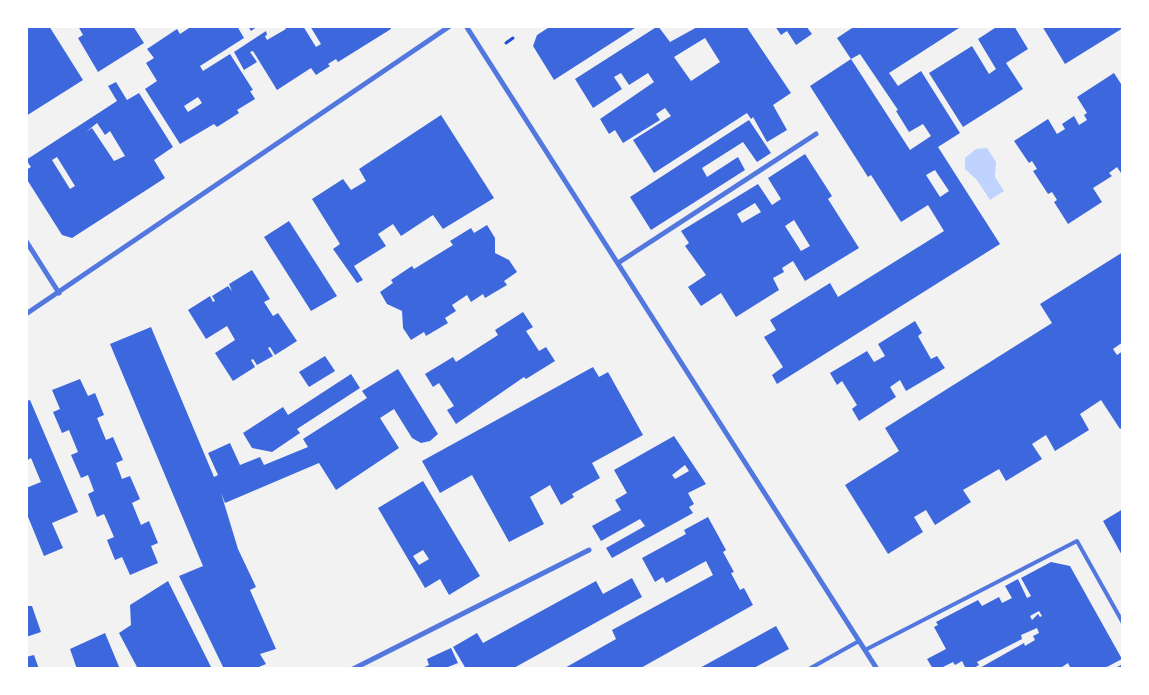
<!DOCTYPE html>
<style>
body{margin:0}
#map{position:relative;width:1149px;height:695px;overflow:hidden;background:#f2f2f2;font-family:"Open Sans",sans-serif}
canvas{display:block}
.frame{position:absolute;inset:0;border:28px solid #fff;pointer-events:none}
</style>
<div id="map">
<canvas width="1149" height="695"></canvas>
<div class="frame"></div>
</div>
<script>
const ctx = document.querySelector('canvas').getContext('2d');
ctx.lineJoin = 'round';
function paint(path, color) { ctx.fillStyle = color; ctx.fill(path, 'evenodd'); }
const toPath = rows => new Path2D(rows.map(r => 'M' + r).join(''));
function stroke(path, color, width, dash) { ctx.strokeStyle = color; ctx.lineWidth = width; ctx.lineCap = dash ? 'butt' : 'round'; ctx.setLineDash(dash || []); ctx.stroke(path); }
const water = toPath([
 [987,148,996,162,995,177,1004,191,990,200,977,180,965,169,965,158,976,149]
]);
const building = toPath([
 [26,26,49,26,83,80,26,116],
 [78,26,133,26,144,43,98,72,78,38,83,35],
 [192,26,237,26,244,38,200,66,203,71,230,54,253,90,250,91,255,99,237,110,239,113,217,127,214,124,180,144,145,89,157,81,146,63,154,58,147,49,177,29,180,34],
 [198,97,202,103,188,112,184,106],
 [248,26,258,26,251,31],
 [284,26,303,26,316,47,321,44,310,26,389,26,391,29,338,62,336,59,328,64,330,66,316,75,311,68,277,90,253,51,250,52,257,62,244,70,234,52,266,31,267,35,265,36,267,40,286,29],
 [551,26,638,26,554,80,533,46,537,35],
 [658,26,670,42,699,26,746,26,791,93,773,105,787,130,767,142,753,117,751,119,747,113,654,173,633,140,671,116,665,108,656,114,660,120,623,143,615,130,609,134,600,119,654,82,648,73,629,85,621,73,614,77,622,89,593,108,575,79],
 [705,38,720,62,691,81,674,57],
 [775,26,806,26,812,34,796,45,787,31,781,35],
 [855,26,962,26,889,73,898,86,921,71,960,133,938,147,1000,244,777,384,772,375,783,367,764,337,776,330,770,320,830,283,838,297,944,231,928,205,901,222,871,175,868,177,810,86,851,59,910,150,931,136,923,124,909,132,896,111,898,110,860,54,851,59,837,38],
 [935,170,949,191,940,197,926,175],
 [998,26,1014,26,1028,49,1006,63,1023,89,963,127,929,73,972,46,989,74,996,69,978,39],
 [1042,26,1123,26,1123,28,1065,64],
 [1114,73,1123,87,1123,171,1121,173,1117,167,1109,173,1112,176,1093,188,1102,202,1068,224,1054,202,1057,200,1052,192,1048,194,1033,171,1037,169,1032,161,1029,163,1014,141,1048,119,1057,134,1065,129,1062,124,1074,116,1079,125,1087,120,1084,115,1087,113,1077,97],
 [116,82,127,100,139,93,173,147,154,160,165,178,72,238,62,235,26,178,26,170,31,167,26,160,117,101,108,86],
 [97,123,105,135,110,131,125,156,114,161,92,128,86,132],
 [57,157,75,186,70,189,52,160],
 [441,115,494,198,443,229,433,215,401,236,393,224,378,234,386,246,354,266,363,280,357,283,333,249,340,244,312,199,343,179,351,190,366,181,359,169],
 [749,120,771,153,757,162,743,142,702,168,707,177,738,157,745,170,651,230,630,197],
 [805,154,832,196,828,199,859,248,805,281,793,261,782,268,784,272,773,278,779,290,736,317,721,293,701,306,688,287,706,275,685,246,689,243,681,231,758,184,772,205,781,199,768,178],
 [755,203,761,212,742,223,737,214],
 [794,220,810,246,801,251,785,226],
 [289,221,337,296,311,311,264,237],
 [487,225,495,238,495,253,509,260,517,272,504,281,507,285,485,298,483,294,471,302,467,295,452,305,456,311,445,318,448,323,426,336,424,332,411,340,403,328,402,311,387,304,380,292,393,283,391,280,412,266,414,269,453,245,450,241,471,228,474,233],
 [1123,252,1123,342,1113,349,1117,355,1123,351,1123,427,1120,429,1101,400,1080,414,1089,430,1055,451,1046,435,1032,444,1042,459,1006,481,999,469,963,490,971,502,935,525,926,510,914,517,923,532,888,554,845,485,899,451,885,428,1052,323,1040,304],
 [252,270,270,299,264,302,273,316,278,313,297,341,275,355,270,347,268,348,273,356,257,365,253,359,251,360,255,367,233,381,215,353,235,340,227,326,206,339,188,310,210,296,213,302,215,301,212,296,228,286,232,291,229,284],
 [523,312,533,327,526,331,539,351,546,347,555,361,526,379,524,377,456,424,447,410,454,406,439,383,433,387,425,374,453,357,456,362,498,335,495,330],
 [915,321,922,333,918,336,931,359,937,356,945,368,906,391,900,380,890,387,896,397,859,421,852,409,857,405,842,381,837,385,830,373,867,351,874,362,885,356,878,344],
 [151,327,214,477,218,475,208,453,230,443,240,465,260,457,264,465,308,447,303,439,367,398,362,391,398,369,438,434,430,441,421,443,412,438,394,409,380,418,399,448,336,490,319,463,225,503,221,493,238,549,256,587,250,590,276,649,260,654,266,664,254,669,224,669,179,576,203,566,110,344],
 [325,356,335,371,309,387,299,372],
 [593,367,599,377,608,372,643,435,592,463,600,478,572,494,574,497,561,505,550,485,530,497,544,524,509,542,472,475,440,493,422,461],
 [351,374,360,388,297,429,300,433,272,452,252,448,243,433,283,407,288,415],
 [80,379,88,396,95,393,104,415,97,418,106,440,113,437,123,460,116,463,122,479,130,476,140,499,132,503,141,525,149,521,158,543,151,546,158,563,130,575,122,557,115,560,107,540,114,537,104,514,97,517,88,494,94,491,88,475,81,478,71,455,78,452,69,430,62,433,53,412,60,409,52,390],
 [30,400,78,512,52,523,63,548,44,556,26,512,26,488,41,482,31,458,26,461,26,401],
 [674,436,706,484,688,493,694,504,689,507,693,513,612,558,606,548,645,526,640,519,601,541,592,526,621,510,615,500,627,493,614,470],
 [685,465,689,471,675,479,672,475],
 [423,481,480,576,449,595,440,579,425,588,378,508],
 [423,550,429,559,419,565,413,556],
 [1123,509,1123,557,1103,521],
 [708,517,726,550,723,552,734,572,731,573,740,590,744,588,753,605,639,669,563,669,616,639,612,630,713,575,706,561,666,583,663,577,655,582,642,558,686,534,684,530],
 [1051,562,1070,566,1122,659,1103,669,1071,669,1068,663,1059,669,978,669,1024,643,1025,646,1035,640,1033,636,1039,633,1037,628,1021,635,1022,639,977,662,979,665,972,669,966,669,962,661,955,665,953,662,939,669,933,669,927,659,946,649,934,627,938,625,936,622,978,600,982,606,999,597,1002,603,1012,598,1005,586,1018,579,1027,598,1031,596,1021,578],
 [1039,611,1042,616,1040,617,1038,614,1032,620,1030,616],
 [632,578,642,597,512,669,466,669,453,647,477,633,483,643,596,581,603,594],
 [168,581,212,669,135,669,137,667,119,633,131,625,130,605],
 [26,606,32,606,41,632,26,637],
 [776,626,789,649,752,669,698,669],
 [105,633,120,669,77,669,70,649],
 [451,648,458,663,448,667,449,669,420,669,429,665,427,659],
 [34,655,39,669,26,669,26,657],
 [1123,664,1123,669,1113,669]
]);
const path = toPath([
 [506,43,513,38]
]);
const service = toPath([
 [865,650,1077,541,1123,623],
 [809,669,859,641]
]);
const minor = toPath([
 [466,26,877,669],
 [26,241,59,293],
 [618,263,816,134],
 [26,314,450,26],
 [353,669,589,550]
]);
paint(water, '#bfd3fe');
paint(building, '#3d67dc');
stroke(path, '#1d4ed8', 3);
stroke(service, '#5277de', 4);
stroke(minor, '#5277de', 5);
</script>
